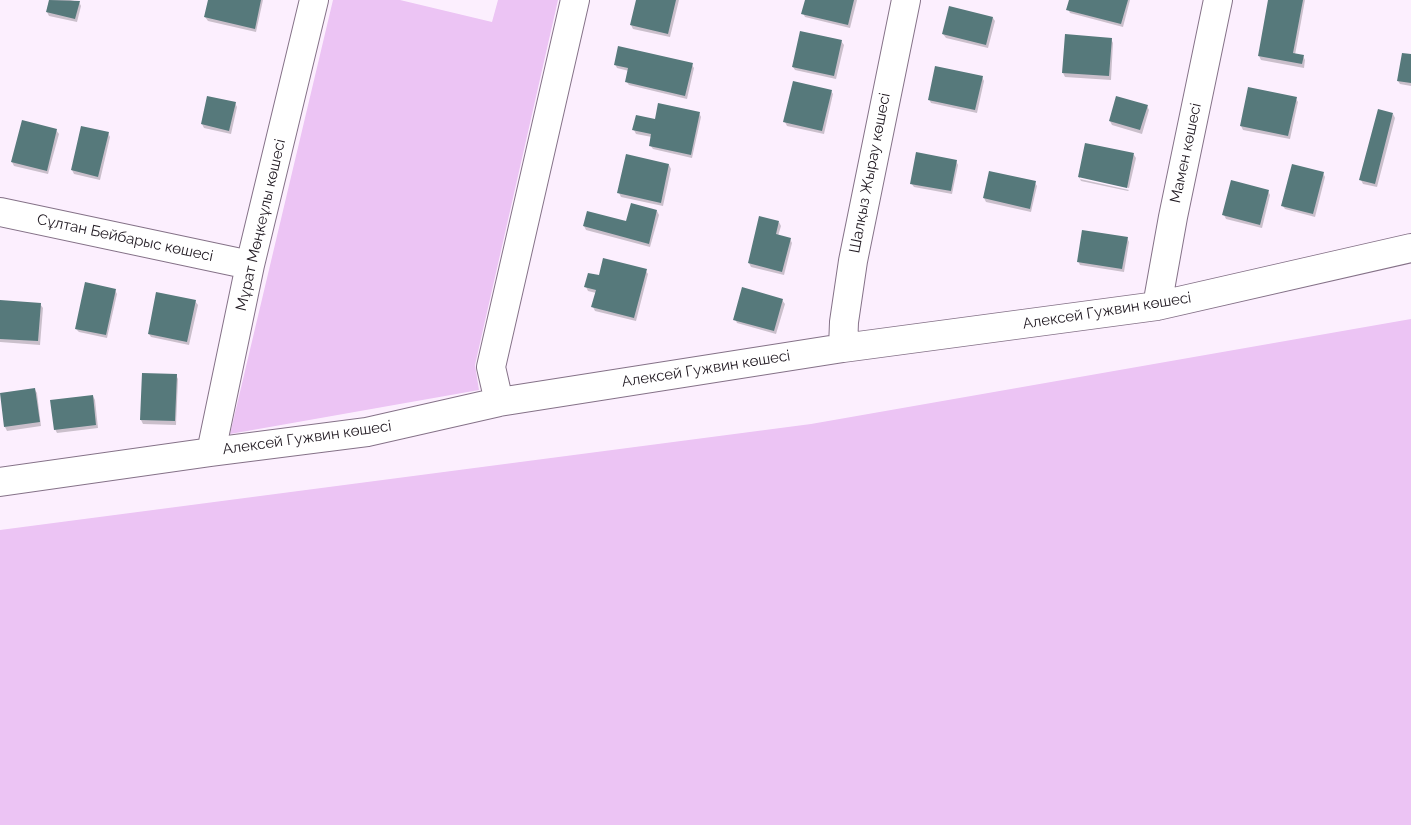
<!DOCTYPE html>
<meta charset="utf-8">
<style>
body{margin:0}
canvas{display:block;background:#fceffe}
</style>
<canvas width="1411" height="825"></canvas>
<script>
const ctx = document.querySelector('canvas').getContext('2d');
ctx.lineJoin = 'round';
function paint(path, color) { ctx.fillStyle = color; ctx.fill(path, 'evenodd'); }
const toPath = rows => new Path2D(rows.map(r => 'M' + r).join(''));
function stroke(path, color, width, dash) { ctx.strokeStyle = color; ctx.lineWidth = width; ctx.lineCap = dash ? 'butt' : 'round'; ctx.setLineDash(dash || []); ctx.stroke(path); }
function write(font, color, halo, rows, align = 'center') {
  ctx.font = font + ' Raleway,sans-serif'; ctx.lineWidth = 4.5; ctx.setLineDash([]); ctx.textBaseline = 'middle'; ctx.strokeStyle = halo; ctx.fillStyle = color; for (const [text, x, y, turn = 0] of rows) {
    ctx.save(); ctx.translate(x, y); ctx.rotate((+turn || 0) * Math.PI / 180); ctx.textAlign = isNaN(turn) ? turn : align; if (halo) ctx.strokeText(text, 0, 0); ctx.fillText(text, 0, 0); ctx.restore();
  }
}
const green = toPath([
 [333,0,400,0,492,22,498,0,558,0,475,365,479,390,230,434],
 [1411,319,1411,825,0,825,0,530,811,424]
]);
const shadow = toPath([
 [50,0,70,0,79,2,81,6,77,22,49,16,47,12],
 [209,0,263,0,256,32,208,21,205,17],
 [637,0,679,0,670,37,633,29,631,25],
 [806,0,857,0,850,28,805,17,803,13],
 [1070,0,1130,0,1123,27,1070,13,1068,9],
 [1269,0,1305,0,1295,55,1303,56,1305,60,1304,68,1261,60,1259,56],
 [993,18,995,21,988,48,946,38,943,34],
 [1111,39,1113,43,1111,80,1065,77,1063,73],
 [841,41,844,45,836,79,795,70,793,67],
 [1411,56,1411,86,1400,84,1398,81],
 [615,64,692,65,694,68,687,99,629,85,626,81,629,71,617,68],
 [982,77,984,81,977,113,931,103,929,99],
 [831,91,833,94,824,134,787,126,785,122],
 [1296,99,1298,102,1290,139,1243,130,1241,126],
 [235,103,237,107,231,134,204,128,202,124],
 [1147,106,1149,110,1142,134,1112,125,1110,121],
 [699,113,701,117,692,158,653,149,650,145,652,137,636,134,634,130,656,120],
 [1393,114,1395,118,1377,187,1363,184,1361,180],
 [56,130,59,134,48,174,14,166,12,162],
 [108,133,110,137,100,180,74,174,72,170],
 [1086,144,1134,155,1136,158,1129,188,1080,176,1080,179,1079,177],
 [956,161,958,165,952,194,914,187,911,183],
 [669,165,671,169,663,206,621,197,619,193],
 [1323,173,1325,177,1315,217,1285,209,1282,205],
 [1080,179,1129,190,1128,191,1081,181],
 [1035,183,1037,186,1031,212,986,202,984,198],
 [1268,191,1270,195,1262,228,1226,219,1224,215],
 [657,211,659,215,650,247,586,230,584,226,627,222],
 [779,222,781,226,778,236,790,239,792,243,784,275,751,267,749,263],
 [1127,238,1129,242,1124,272,1080,265,1078,261],
 [646,271,648,274,636,321,595,311,593,307,596,293,588,291,586,287,600,277],
 [115,290,117,294,107,338,79,332,76,329],
 [782,300,785,304,776,334,737,323,735,319],
 [0,301,40,304,43,308,40,345,0,342],
 [195,301,198,305,189,345,151,337,149,334],
 [176,375,178,379,176,425,143,424,141,420],
 [35,390,37,393,41,426,7,431,5,427],
 [93,396,95,400,98,428,57,433,55,429]
]);
const building = toPath([
 [49,0,80,1,75,19,46,12],
 [208,0,261,0,255,29,204,17],
 [636,0,676,0,668,34,630,25],
 [805,0,854,0,848,25,801,14],
 [1069,0,1128,0,1121,24,1066,10],
 [1268,0,1303,0,1293,53,1304,55,1302,64,1258,56],
 [949,6,993,17,986,45,942,34],
 [800,31,842,40,834,76,792,67],
 [1065,34,1112,38,1109,76,1062,73],
 [618,46,693,63,685,96,625,82,628,68,614,65],
 [1402,53,1411,54,1411,83,1397,81],
 [935,66,983,76,975,110,928,100],
 [793,81,832,90,822,131,783,122],
 [1248,87,1297,97,1288,136,1240,126],
 [207,96,236,102,229,131,201,124],
 [1116,96,1148,105,1140,130,1109,121],
 [658,103,700,112,691,155,649,146,651,134,632,130,636,115,655,119],
 [1378,109,1393,113,1375,184,1359,180],
 [22,120,57,129,47,171,11,162],
 [81,126,109,132,98,177,71,170],
 [1085,143,1134,153,1127,188,1078,177],
 [916,152,957,160,951,191,910,184],
 [626,154,669,164,661,203,617,193],
 [1292,164,1324,172,1313,214,1281,206],
 [989,171,1036,181,1030,209,983,198],
 [1231,180,1269,190,1260,225,1222,215],
 [631,203,657,210,649,244,583,226,587,211,626,221],
 [759,216,779,221,776,234,791,238,782,272,748,263],
 [1082,230,1128,237,1122,269,1077,262],
 [603,258,647,269,634,318,591,307,596,290,584,287,588,273,599,275],
 [85,282,116,289,106,335,75,329],
 [742,287,783,299,774,331,733,320],
 [156,292,196,300,187,342,148,334],
 [0,300,41,303,38,341,0,339],
 [142,373,177,374,175,421,140,420],
 [35,388,40,422,4,427,0,393],
 [93,395,96,425,54,430,50,400]
]);
const minor = toPath([
 [0,212,250,265],
 [1157,306,1173,217,1218,0],
 [843,348,844,322,853,261,906,0],
 [499,402,491,367,575,0],
 [211,452,250,265,314,0],
 [0,482,211,452,367,432,499,402,843,348,1157,306,1411,248]
]);
const streetNames = [
 ["Мамен көшесі",1186,153,-78],
 ["Шалқыз Жырау көшесі",870,173,-79],
 ["Мұрат Мөңкеұлы көшесі",261,225,-77],
 ["Сұлтан Бейбарыс көшесі",125,238,12],
 ["Алексей Гужвин көшесі",1107,311,-9],
 ["Алексей Гужвин көшесі",706,369,-9],
 ["Алексей Гужвин көшесі",307,438,-8]
];
paint(green, '#ecc4f4');
paint(shadow, '#0003');
paint(building, '#56797b');
stroke(minor, '#857288', 30);
stroke(minor, '#fff', 28);
write('15px', '#1f1820', '#fff', streetNames);
</script>
